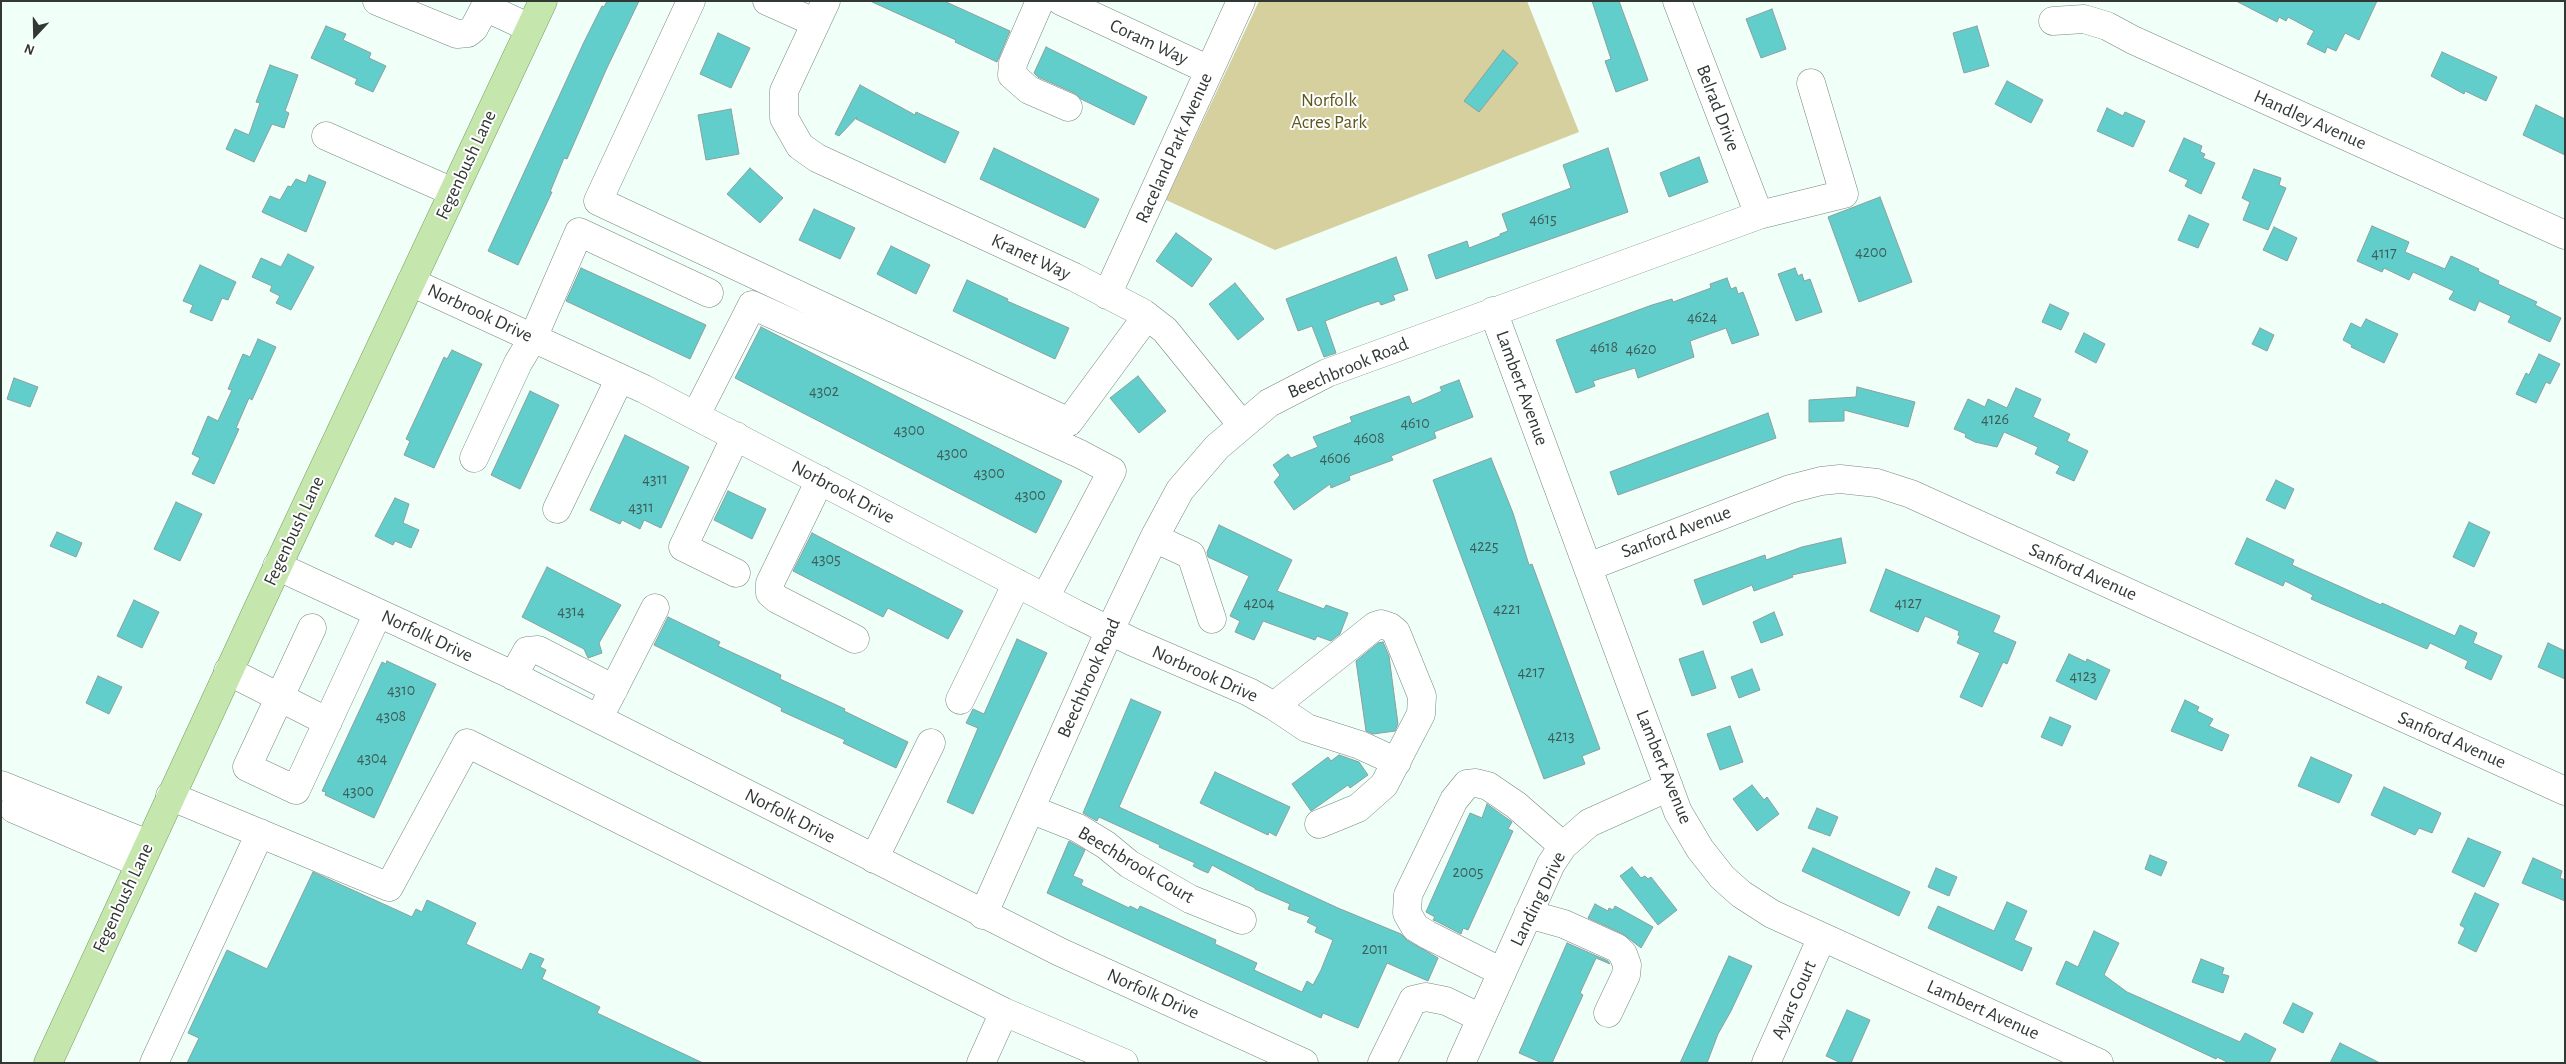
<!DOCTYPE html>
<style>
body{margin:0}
#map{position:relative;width:2566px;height:1064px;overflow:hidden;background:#f0fff7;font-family:"Alegreya Sans",sans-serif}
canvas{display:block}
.frame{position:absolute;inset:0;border:2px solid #323935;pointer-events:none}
.north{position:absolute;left:10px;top:10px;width:50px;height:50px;-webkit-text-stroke:4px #fff;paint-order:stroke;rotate:201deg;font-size:14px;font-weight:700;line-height:20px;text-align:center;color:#323935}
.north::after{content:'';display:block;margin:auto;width:18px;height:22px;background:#323935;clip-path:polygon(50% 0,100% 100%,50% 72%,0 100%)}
</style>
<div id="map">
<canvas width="2566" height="1064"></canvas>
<div class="frame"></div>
<div class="north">N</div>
</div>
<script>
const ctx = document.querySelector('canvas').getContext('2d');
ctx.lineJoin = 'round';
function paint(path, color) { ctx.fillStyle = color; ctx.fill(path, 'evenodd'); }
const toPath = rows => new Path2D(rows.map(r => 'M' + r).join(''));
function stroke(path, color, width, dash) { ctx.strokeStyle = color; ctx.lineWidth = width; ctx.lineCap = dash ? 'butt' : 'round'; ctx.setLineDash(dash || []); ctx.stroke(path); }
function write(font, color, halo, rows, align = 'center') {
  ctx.font = font + ' "Alegreya Sans",sans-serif'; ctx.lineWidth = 4; ctx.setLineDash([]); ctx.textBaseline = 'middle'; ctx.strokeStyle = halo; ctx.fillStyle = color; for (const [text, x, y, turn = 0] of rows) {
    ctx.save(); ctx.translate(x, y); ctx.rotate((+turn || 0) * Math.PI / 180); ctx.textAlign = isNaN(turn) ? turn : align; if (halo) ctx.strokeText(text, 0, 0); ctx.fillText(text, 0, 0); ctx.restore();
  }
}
const green = toPath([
 [1259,1,1527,1,1579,132,1275,250,1166,200]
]);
const building = toPath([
 [607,1,639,1,606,70,567,159,564,158,550,192,552,192,518,265,488,251,584,42,602,6,604,7,607,1],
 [870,1,944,1,1010,31,997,62,955,42,956,40,870,1],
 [1592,1,1619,1,1648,80,1616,92,1605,61,1611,59,1592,1],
 [2236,1,2377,1,2359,40,2345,33,2336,51,2327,47,2325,53,2307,44,2314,31,2288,17,2286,21,2279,17,2277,22,2236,1],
 [1772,9,1786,49,1761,58,1746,19,1772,9],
 [326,26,346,34,343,40,371,53,369,58,386,66,373,92,355,84,357,79,311,58,326,26],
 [1977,26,1989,66,1964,73,1953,33,1977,26],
 [718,33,750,48,731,88,700,74,718,33],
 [1046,47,1147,97,1134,125,1081,99,1074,93,1038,77,1034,73,1046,47],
 [1503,50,1518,63,1479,112,1464,101,1503,50],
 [2442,52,2497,77,2486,101,2465,91,2464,94,2431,76,2442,52],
 [270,65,298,75,285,111,289,113,284,128,272,124,254,162,226,149,235,129,249,135,260,103,256,102,270,65],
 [2007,81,2043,100,2031,123,1995,104,2007,81],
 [860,85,915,115,916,112,959,132,945,163,856,119,857,117,839,136,835,134,860,85],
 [2536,105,2565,119,2565,155,2523,135,2536,105],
 [2107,108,2123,116,2125,112,2145,121,2133,147,2097,131,2107,108],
 [731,109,739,154,706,160,698,115,731,109],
 [2184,138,2202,146,2200,152,2205,154,2203,158,2215,163,2201,194,2185,186,2188,180,2169,171,2184,138],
 [994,148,1099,199,1085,228,980,179,994,148],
 [1608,148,1628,212,1436,279,1428,255,1467,241,1469,248,1500,236,1500,234,1508,231,1502,214,1571,188,1563,165,1608,148],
 [1699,157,1708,182,1669,197,1660,173,1699,157],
 [750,168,783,198,760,223,727,194,750,168],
 [2254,169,2281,178,2279,185,2286,188,2268,230,2243,220,2250,202,2242,198,2254,169],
 [309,175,326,182,306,232,262,212,270,196,280,200,288,186,291,187,296,179,306,183,309,175],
 [1880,197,1912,282,1859,302,1828,217,1880,197],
 [814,209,855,228,840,259,799,240,814,209],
 [2189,215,2209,224,2198,248,2178,240,2189,215],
 [2372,226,2409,242,2405,252,2445,269,2451,256,2479,269,2478,271,2499,281,2498,284,2537,302,2535,305,2561,318,2550,342,2508,322,2511,316,2479,301,2475,311,2449,299,2454,291,2413,272,2409,280,2384,268,2382,272,2357,261,2372,226],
 [2274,227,2297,238,2287,261,2263,250,2274,227],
 [1176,233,1212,259,1192,287,1156,261,1176,233],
 [891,246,930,265,916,294,877,274,891,246],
 [288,254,314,267,291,310,276,303,280,296,270,291,272,286,252,277,261,258,281,267,288,254],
 [1396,257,1408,290,1393,295,1395,300,1381,305,1379,301,1364,306,1325,321,1336,353,1324,357,1312,326,1298,331,1286,299,1396,257],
 [200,265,236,282,228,300,222,298,212,321,190,312,193,305,183,301,200,265],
 [581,268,706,325,690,359,566,301,581,268],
 [1795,268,1798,276,1802,274,1804,281,1810,279,1822,312,1796,321,1778,274,1795,268],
 [1727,278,1731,289,1736,287,1738,294,1743,292,1759,335,1732,344,1726,328,1690,341,1694,357,1638,378,1635,368,1593,381,1595,386,1576,393,1556,340,1652,305,1672,299,1673,302,1711,288,1710,284,1727,278],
 [967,280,1008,299,1007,301,1069,328,1055,359,953,311,967,280],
 [1235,283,1264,319,1238,340,1209,304,1235,283],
 [2050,304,2069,313,2061,330,2042,322,2050,304],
 [2366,319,2398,334,2384,363,2351,347,2352,345,2343,340,2351,323,2361,328,2366,319],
 [761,327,1062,481,1036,533,735,378,761,327],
 [2260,328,2274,335,2267,351,2252,344,2260,328],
 [2084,333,2105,344,2096,363,2075,352,2084,333],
 [258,339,276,347,252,400,249,398,236,428,239,429,214,484,192,474,200,458,192,454,208,416,218,421,232,390,228,389,243,354,250,357,258,339],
 [452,350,482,364,434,468,404,455,410,441,406,439,444,357,447,359,452,350],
 [2539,354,2560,364,2550,384,2546,382,2536,403,2516,394,2526,373,2529,375,2539,354],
 [1138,376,1166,411,1139,433,1110,398,1138,376],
 [14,378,38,387,30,407,7,399,14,378],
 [1459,380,1473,417,1434,432,1436,438,1391,456,1393,460,1349,476,1350,480,1331,488,1330,484,1294,510,1274,482,1280,475,1273,465,1288,454,1291,458,1318,447,1313,437,1352,422,1350,417,1409,396,1412,404,1442,391,1440,387,1459,380],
 [1857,387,1915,402,1908,427,1844,410,1844,421,1809,422,1809,400,1856,397,1857,387],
 [2016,388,2041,399,2033,417,2070,434,2067,441,2088,451,2074,481,2056,473,2060,466,2035,454,2038,447,2004,432,1997,447,1975,442,1965,437,1966,434,1954,429,1968,399,1985,407,1988,399,2007,408,2016,388],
 [530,391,559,405,520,489,491,475,530,391],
 [1768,413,1776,438,1618,495,1610,472,1768,413],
 [625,435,689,467,661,528,644,520,640,529,622,520,620,524,590,510,625,435],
 [1491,458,1513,513,1529,565,1532,564,1600,749,1582,756,1585,764,1544,779,1433,480,1491,458],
 [2276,480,2294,489,2285,509,2266,500,2276,480],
 [728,491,766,509,752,539,714,520,728,491],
 [395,498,409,504,403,523,419,530,411,548,395,541,393,545,375,536,395,498],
 [176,502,202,514,180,561,154,549,176,502],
 [2469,522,2490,532,2474,567,2453,557,2469,522],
 [1219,525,1292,560,1277,591,1324,609,1326,605,1348,613,1340,634,1331,641,1317,636,1315,640,1263,621,1254,640,1235,632,1240,621,1230,616,1249,576,1208,557,1207,552,1219,525],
 [57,532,82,543,76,557,50,546,57,532],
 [812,533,963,611,948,639,888,608,883,617,793,571,812,533],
 [1841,538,1846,563,1792,575,1793,577,1754,591,1752,585,1703,605,1694,580,1765,555,1766,560,1802,547,1841,538],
 [2247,538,2294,560,2292,565,2381,605,2382,603,2455,636,2460,625,2477,633,2473,643,2502,656,2492,678,2491,680,2465,668,2468,661,2430,643,2427,649,2320,603,2311,599,2313,595,2285,581,2283,586,2235,564,2247,538],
 [547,567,621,605,599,643,602,653,588,658,584,649,522,617,547,567],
 [1886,569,2000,616,1993,632,2016,642,2007,664,2003,662,1982,707,1960,697,1980,653,1957,643,1960,636,1958,635,1959,631,1925,616,1918,632,1870,611,1886,569],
 [134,600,159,612,142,648,117,636,134,600],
 [1774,612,1783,635,1761,643,1753,622,1774,612],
 [668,617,720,642,718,646,781,675,780,679,845,709,844,711,908,742,896,768,843,743,845,740,781,711,782,708,654,645,668,617],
 [1017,639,1047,653,973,814,947,802,978,728,966,723,973,709,984,714,1017,639],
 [1383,642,1389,656,1398,724,1395,731,1373,734,1366,731,1356,661,1378,643,1383,642],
 [2548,643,2565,651,2565,679,2538,667,2548,643],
 [1703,651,1716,688,1692,696,1679,659,1703,651],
 [2069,654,2086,662,2087,659,2110,670,2096,700,2056,681,2069,654],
 [387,661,436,684,374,818,325,795,326,792,322,791,382,662,386,664,387,661],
 [1752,669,1760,690,1739,698,1731,677,1752,669],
 [98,676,122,687,109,714,86,703,98,676],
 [1131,699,1161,712,1119,807,1338,908,1401,934,1407,940,1438,958,1428,981,1387,963,1358,1028,1323,1013,1321,1018,1047,893,1069,841,1085,850,1073,876,1083,880,1081,885,1129,908,1130,906,1138,910,1140,906,1216,940,1215,944,1257,963,1254,970,1302,992,1307,981,1313,985,1321,970,1333,940,1315,932,1317,927,1307,922,1310,917,1288,909,1290,904,1255,889,1255,888,1212,865,1208,873,1201,870,1193,866,1195,863,1159,847,1160,845,1099,817,1097,821,1083,813,1131,699],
 [2185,700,2199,707,2197,711,2213,719,2209,726,2229,735,2222,751,2171,731,2185,700],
 [2050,717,2071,726,2062,746,2041,737,2050,717],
 [1730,726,1743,762,1720,770,1707,734,1730,726],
 [1339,755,1359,762,1368,775,1350,788,1348,785,1311,811,1292,784,1328,757,1331,761,1339,755],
 [2311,757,2352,775,2339,803,2298,786,2311,757],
 [1215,772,1290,807,1276,836,1269,832,1268,835,1200,803,1215,772],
 [1752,785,1764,800,1767,797,1779,814,1757,831,1733,799,1752,785],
 [2384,787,2441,813,2432,833,2419,828,2415,835,2371,815,2384,787],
 [1487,804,1512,822,1508,829,1513,831,1468,930,1463,928,1461,934,1436,921,1433,920,1435,917,1426,912,1470,813,1482,818,1487,804],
 [1817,808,1838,817,1830,836,1808,828,1817,808],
 [2468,838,2501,852,2484,887,2452,872,2468,838],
 [1813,848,1910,892,1899,916,1802,871,1813,848],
 [2150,855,2167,862,2161,876,2145,869,2150,855],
 [2533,858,2562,871,2560,878,2565,880,2565,901,2522,883,2533,858],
 [1632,867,1641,878,1645,876,1648,879,1651,877,1677,910,1658,925,1620,876,1632,867],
 [1936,868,1957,877,1949,896,1928,887,1936,868],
 [313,872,412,917,416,909,422,912,427,900,476,923,466,944,522,970,530,953,544,959,540,967,546,970,542,979,600,1007,597,1013,703,1063,187,1063,199,1038,188,1033,227,950,267,969,313,872],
 [2475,893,2499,904,2476,952,2458,943,2465,928,2460,925,2475,893],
 [2007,902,2027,911,2014,940,2032,948,2022,971,1928,928,1938,906,1994,931,2007,902],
 [1595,904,1608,911,1609,908,1613,910,1615,906,1653,927,1641,948,1623,934,1588,918,1595,904],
 [2094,931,2119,943,2104,975,2127,992,2240,1042,2245,1033,2276,1049,2269,1063,2229,1063,2217,1057,2216,1059,2056,984,2066,961,2078,967,2094,931],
 [1567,943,1608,961,1610,964,1596,958,1580,993,1583,995,1552,1063,1542,1063,1519,1053,1567,943],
 [1729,956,1752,966,1731,1011,1718,1034,1707,1063,1680,1063,1729,956],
 [2201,959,2224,968,2222,974,2229,976,2223,993,2192,982,2201,959],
 [2293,1003,2313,1013,2303,1033,2283,1023,2293,1003],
 [1847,1010,1870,1020,1851,1063,1841,1063,1826,1056,1847,1010],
 [2340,1043,2380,1063,2330,1063,2340,1043]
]);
const minor = toPath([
 [377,1,457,34,468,33,474,28,485,7],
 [486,1,485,7,530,28],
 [691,1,598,201,1069,422,1147,316],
 [767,1,816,23],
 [826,1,784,91,784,118,800,146,817,158,1074,277,1143,313,1165,330,1242,425],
 [1040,1,1013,63,1012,75,1029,90,1068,107],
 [1061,1,1209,70],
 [1677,1,1759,215],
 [2053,21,2084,19,2107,26,2133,40,2565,235],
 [326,136,453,192],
 [411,282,644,389,1076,614,1133,642,1249,692,1274,706,1307,728,1360,745,1397,762],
 [1107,295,1241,1],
 [1493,311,1678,812,1700,849,1722,877,1741,894,1772,914,2099,1063],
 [696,415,752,305,1080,454,1112,471,1045,598],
 [736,436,683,547,736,573],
 [474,458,518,363,533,338,579,232,709,293],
 [820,480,770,583,770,593,777,599,855,639],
 [557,509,620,378],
 [1154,538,1191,555,1212,619],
 [277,566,506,672,1060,952,1304,1063],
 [1588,567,1790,489,1821,481,1840,479,1877,483,1911,494,2565,791],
 [312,628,247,767,296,790,378,613],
 [228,671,328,722],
 [513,676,527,651,538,650,614,689],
 [960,700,1017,583],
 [606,704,655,608],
 [1274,706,1375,626,1381,624,1390,627,1396,632,1422,696,1421,714,1384,785,1358,808,1319,824],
 [1,785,148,844],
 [170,796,389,887,467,743,1004,1012,1124,1063],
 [14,809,139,863],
 [1030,809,1078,828,1106,845,1129,864,1190,899,1242,920],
 [874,859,931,743],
 [1528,914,1564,924,1617,948,1623,954,1627,965,1626,975,1608,1013],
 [983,915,1110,630,1154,538,1180,490,1217,447,1269,403,1327,373,1759,215,1844,194,1811,83],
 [1502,972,1428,935,1415,927,1407,913,1408,895,1454,800,1467,784,1476,783,1488,786,1516,805,1563,846],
 [154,1063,260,833],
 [981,1063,1004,1012],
 [1382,1063,1413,1000,1426,997,1446,1001,1481,1018],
 [1461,1063,1551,864,1563,846,1589,823,1669,787],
 [1766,1063,1822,937]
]);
const major = toPath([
 [48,1063,259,606,543,1]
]);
const numberNames = [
 ["4615",1543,219],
 ["4200",1871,252],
 ["4117",2384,253],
 ["4624",1702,317],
 ["4618",1604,347],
 ["4620",1641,349],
 ["4302",824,391],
 ["4126",1995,419],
 ["4610",1415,423],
 ["4300",909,430],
 ["4608",1369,438],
 ["4300",952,453],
 ["4606",1335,458],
 ["4300",989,473],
 ["4311",655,479],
 ["4300",1030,495],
 ["4311",641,507],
 ["4225",1484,546],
 ["4305",826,559],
 ["4204",1259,603],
 ["4127",1908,603],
 ["4221",1507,609],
 ["4314",571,611],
 ["4217",1531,672],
 ["4123",2083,676],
 ["4310",401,690],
 ["4308",391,716],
 ["4213",1561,736],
 ["4304",372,758],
 ["4300",358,791],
 ["2005",1468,872],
 ["2011",1375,949]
];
const streetNames = [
 ["Coram Way",1149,42,25],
 ["Belrad Drive",1718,108,69],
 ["Handley Avenue",2310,120,24],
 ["Raceland Park Avenue",1174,148,-66],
 ["Fegenbush Lane",466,165,-65],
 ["Kranet Way",1031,257,25],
 ["Norbrook Drive",480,313,25],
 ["Beechbrook Road",1348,368,-23],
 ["Lambert Avenue",1522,388,70],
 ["Norbrook Drive",843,492,28],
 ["Fegenbush Lane",294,531,-65],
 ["Sanford Avenue",1676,532,-21],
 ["Sanford Avenue",2083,572,24],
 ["Norfolk Drive",427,636,25],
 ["Norbrook Drive",1205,674,24],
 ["Beechbrook Road",1089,678,-66],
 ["Sanford Avenue",2452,740,24],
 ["Lambert Avenue",1664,767,68],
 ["Norfolk Drive",790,816,27],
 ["Beechbrook Court",1136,865,31],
 ["Fegenbush Lane",123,898,-65],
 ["Landing Drive",1538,899,-64],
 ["Norfolk Drive",1153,994,24],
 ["Ayars Court",1794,1000,-66],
 ["Lambert Avenue",1983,1010,24]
];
const parkNames = [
 ["Norfolk",1329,100],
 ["Acres Park",1329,122]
];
paint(green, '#d5d09e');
paint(building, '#61cecb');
stroke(building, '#8ba09f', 1);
stroke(minor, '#778880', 29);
stroke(major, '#799e60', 29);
stroke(minor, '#fff', 28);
stroke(major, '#c5e6ad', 28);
write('16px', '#3e5e5a', null, numberNames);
write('19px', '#323935', '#fff', streetNames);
write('19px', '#5d571d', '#fff', parkNames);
</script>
